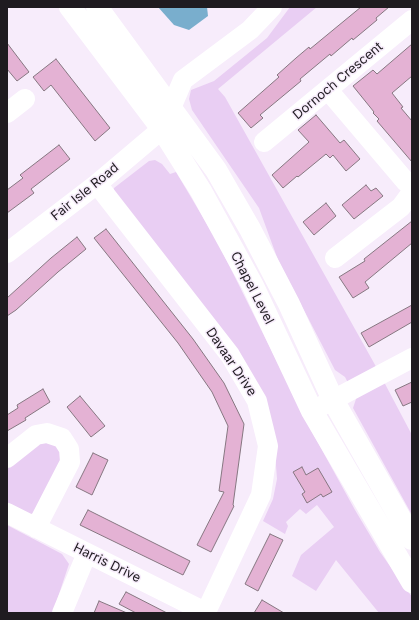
<!DOCTYPE html>
<style>
body{margin:0}
#map{position:relative;width:419px;height:620px;overflow:hidden;background:#f7ecfb;font-family:Inter,sans-serif}
canvas{display:block}
.frame{position:absolute;inset:0;border:8px solid #1f1b20;pointer-events:none}
</style>
<div id="map">
<canvas width="419" height="620"></canvas>
<div class="frame"></div>
</div>
<script>
const ctx = document.querySelector('canvas').getContext('2d');
ctx.lineJoin = 'round';
function paint(path, color) { ctx.fillStyle = color; ctx.fill(path, 'evenodd'); }
const toPath = rows => new Path2D(rows.map(r => 'M' + r).join(''));
function stroke(path, color, width, dash) { ctx.strokeStyle = color; ctx.lineWidth = width; ctx.lineCap = dash ? 'butt' : 'round'; ctx.setLineDash(dash || []); ctx.stroke(path); }
function write(font, color, halo, rows, align = 'center') {
  ctx.font = font + ' Inter,sans-serif'; ctx.lineWidth = 3; ctx.setLineDash([]); ctx.textBaseline = 'middle'; ctx.strokeStyle = halo; ctx.fillStyle = color; for (const [text, x, y, turn = 0] of rows) {
    ctx.save(); ctx.translate(x, y); ctx.rotate((+turn || 0) * Math.PI / 180); ctx.textAlign = isNaN(turn) ? turn : align; if (halo) ctx.strokeText(text, 0, 0); ctx.fillText(text, 0, 0); ctx.restore();
  }
}
const green = toPath([
 [290,7,317,7,218,89,225,97,374,363,412,435,412,515,353,408,356,399,345,377,335,370,278,260,259,208,192,110,189,99,191,90,214,81,267,38],
 [155,160,162,164,170,174,176,172,217,241,311,430,355,510,380,552,412,597,412,613,379,613,336,560,316,591,292,576,301,555,334,527,317,505,306,514,300,509,286,522,288,526,285,534,263,521,273,499,277,479,273,425,113,193,114,188,149,161],
 [54,441,63,455,37,513,30,514,7,502,7,466,37,443],
 [7,525,62,554,69,564,56,603,54,613,7,613]
]);
const water = toPath([
 [158,7,207,7,208,16,189,30,174,25]
]);
const building = toPath([
 [361,7,389,7,376,18,377,20,353,40,352,38,331,56,330,54,300,79,301,81,260,115,263,118,251,128,238,113,279,77,277,75,296,58,309,47,310,49,361,7],
 [7,43,29,72,17,81,7,69,7,43],
 [412,44,412,76,392,93,403,107,401,108,412,121,412,162,377,121,379,119,373,113,374,112,353,86,373,70,377,74,412,44],
 [56,59,110,128,95,141,51,85,44,91,33,77,56,59],
 [316,115,340,143,344,140,360,159,346,171,333,155,330,158,326,154,298,177,297,176,283,188,272,175,309,142,298,130,316,115],
 [59,145,70,159,31,189,34,193,7,213,7,190,23,178,20,175,59,145],
 [366,185,371,191,376,188,383,196,354,219,342,205,366,185],
 [326,203,336,216,314,235,303,222,326,203],
 [412,221,412,243,365,282,369,288,353,298,339,277,365,261,364,259,412,221],
 [106,229,193,339,224,383,244,424,233,505,234,506,211,552,197,545,224,492,219,491,228,426,212,392,178,343,94,238,106,229],
 [77,237,86,249,58,272,16,310,7,316,7,298,51,258,77,237],
 [412,305,412,322,369,347,361,333,412,305],
 [412,382,412,402,403,406,395,390,412,382],
 [43,389,50,402,25,418,26,420,7,431,7,415,18,408,17,405,43,389],
 [80,396,105,426,91,437,67,407,80,396],
 [93,453,108,460,92,495,76,487,93,453],
 [302,467,306,475,318,468,332,492,323,497,321,494,307,503,302,494,305,492,293,472,302,467],
 [88,510,190,561,183,575,80,525,88,510],
 [270,534,283,540,258,591,245,584,270,534],
 [126,592,167,613,136,613,119,604,126,592],
 [262,600,284,613,254,613,262,600],
 [99,601,127,613,94,613,99,601]
]);
const minor = toPath([
 [328,90,406,182,412,184],
 [7,113,25,99],
 [264,142,412,20],
 [97,184,230,355,257,401,268,446,261,495,206,612],
 [7,253,97,184,162,129,183,80,250,30,272,7],
 [335,258,401,207,412,192],
 [312,411,412,358],
 [7,458,36,435,47,433,62,438,69,449,70,462,36,528],
 [7,513,207,613],
 [62,613,87,553]
]);
const major = toPath([
 [70,7,162,129,201,191,253,286,312,411,412,582],
 [97,7,216,170,250,229,289,304,333,400,412,539]
]);
const streetNames = [
 ["Dornoch Crescent",338,81,-40],
 ["Fair Isle Road",85,192,-39],
 ["Chapel Level",252,288,63],
 ["Davaar Drive",231,362,56],
 ["Harris Drive",107,563,26]
];
paint(green, '#e9cef3');
paint(water, '#79aecd');
paint(building, '#e4b2d4');
stroke(building, '#867781', 1);
stroke(minor, '#fff', 20);
stroke(major, '#fff', 22);
write('13px', '#1f1b20', '#f7ecfb', streetNames);
</script>
